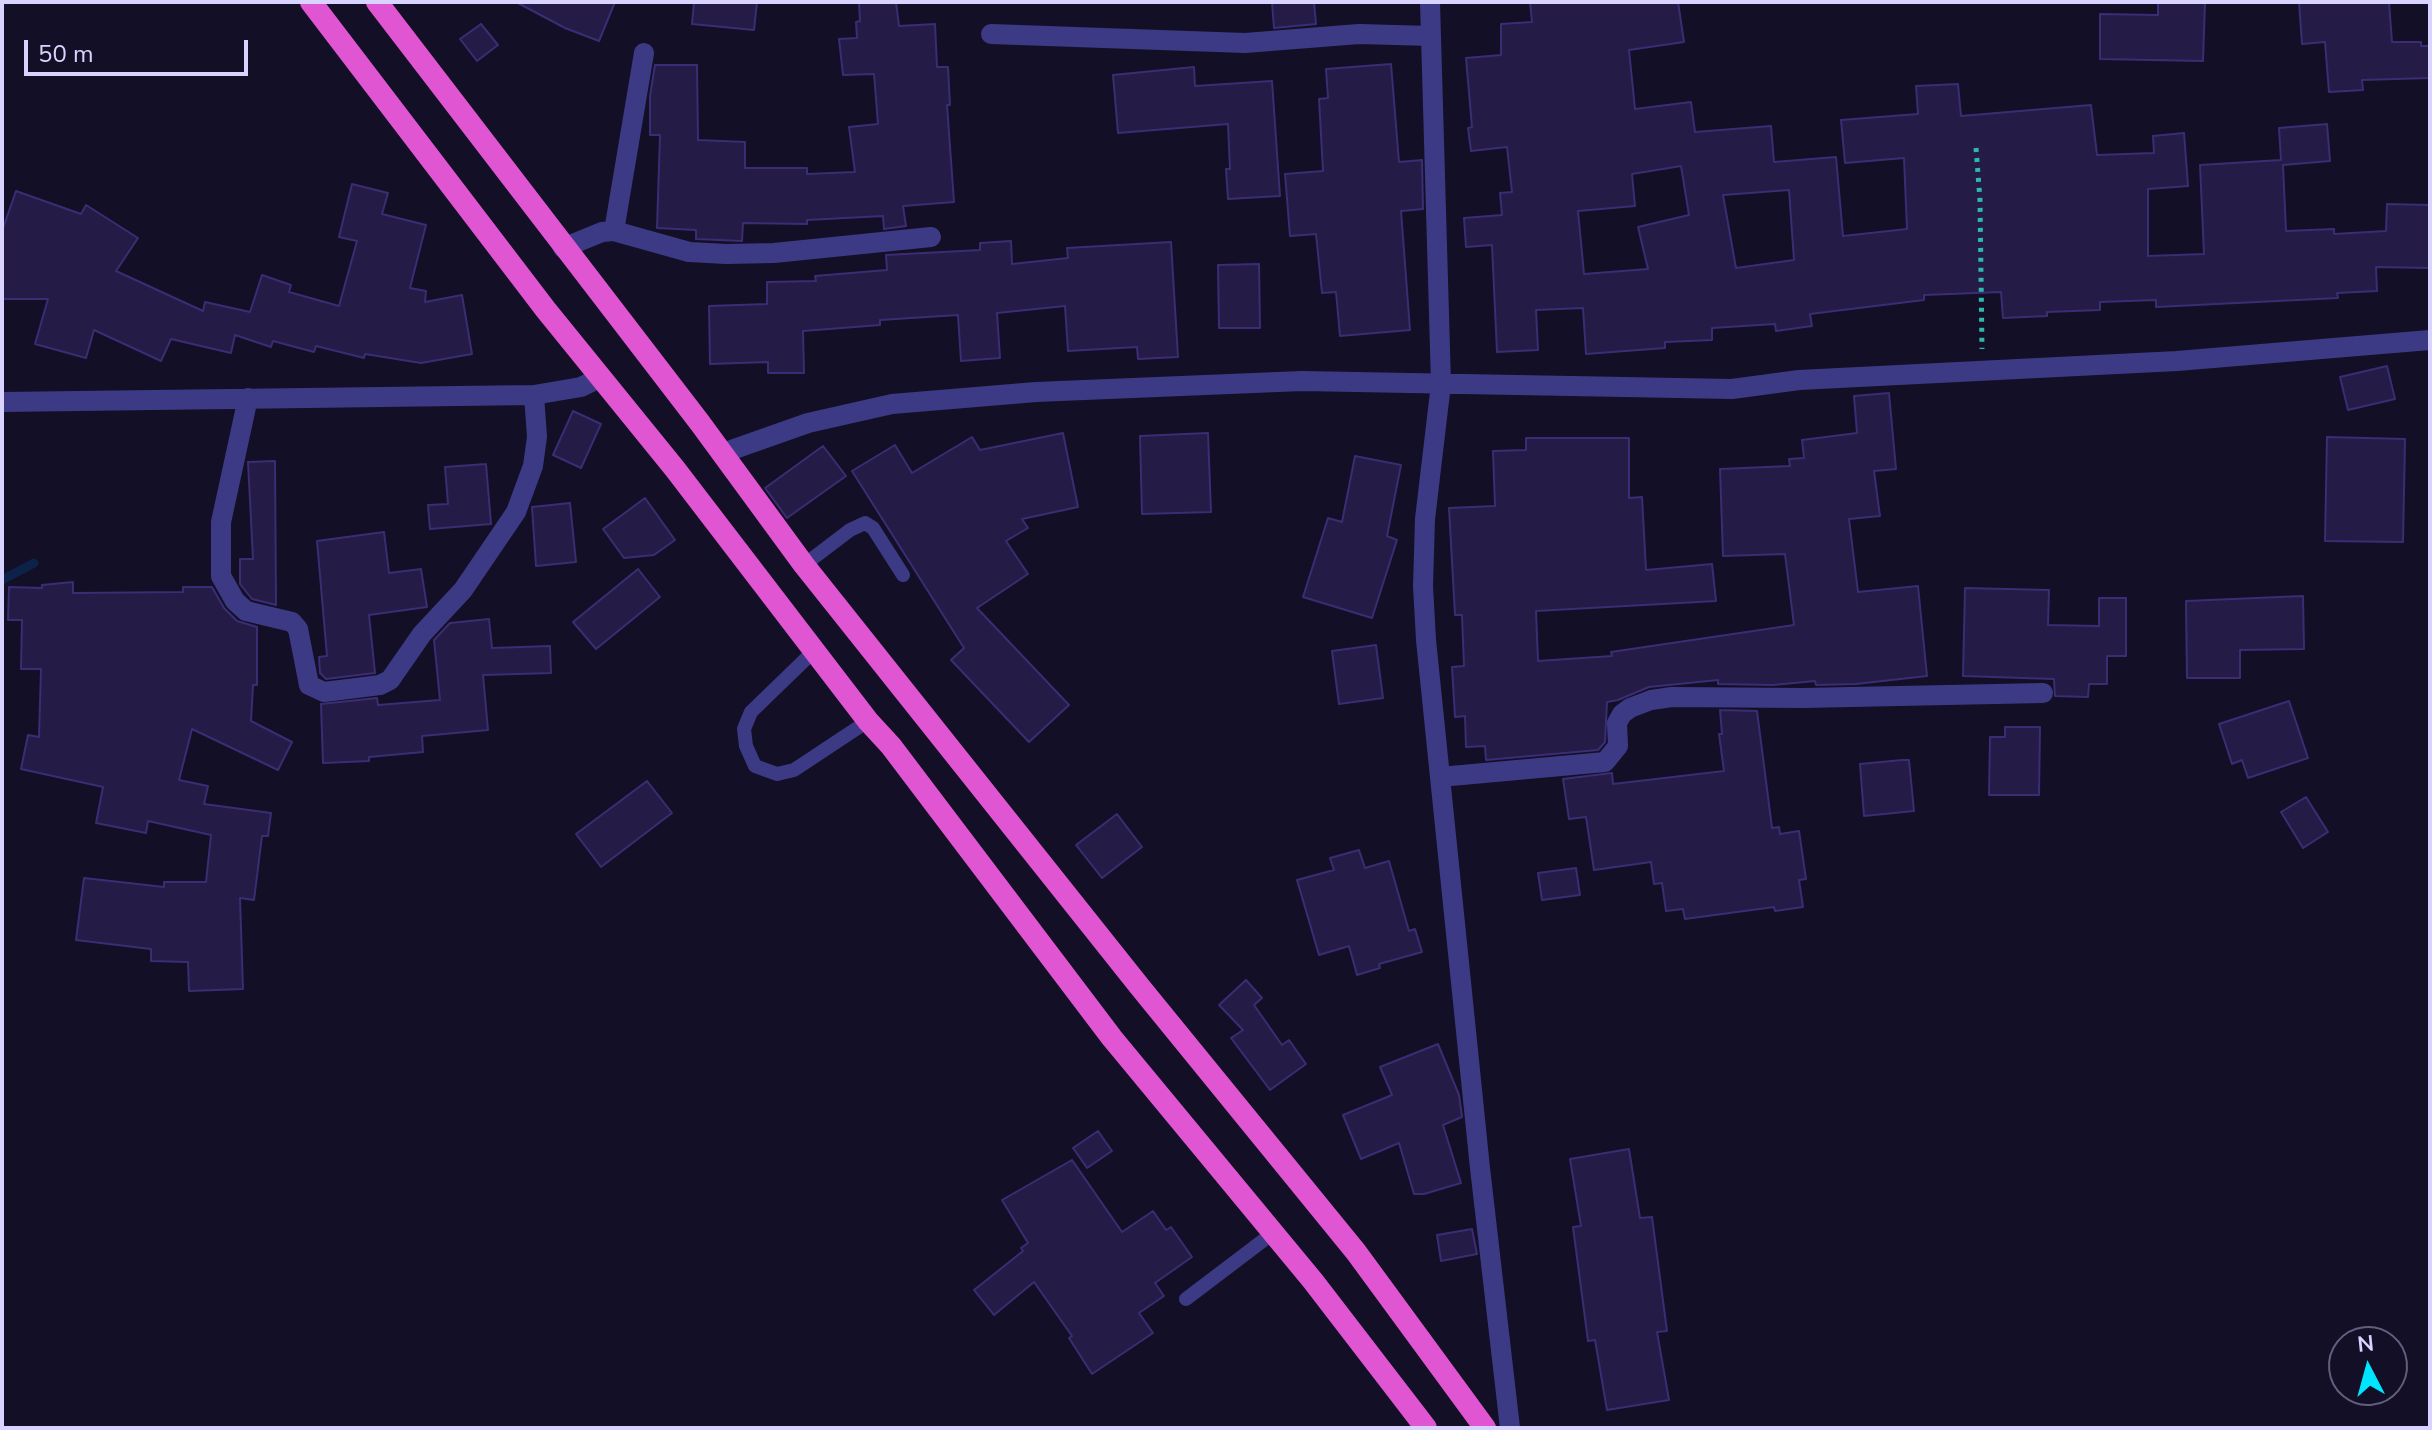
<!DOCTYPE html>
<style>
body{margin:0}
#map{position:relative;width:2432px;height:1430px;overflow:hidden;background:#130f26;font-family:"Nunito Sans",sans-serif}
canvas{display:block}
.frame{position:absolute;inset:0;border:4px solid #d9d4ff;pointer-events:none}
.north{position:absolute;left:2328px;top:1326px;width:80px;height:80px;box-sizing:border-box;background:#130f26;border:2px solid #625e7d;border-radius:50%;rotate:354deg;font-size:22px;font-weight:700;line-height:32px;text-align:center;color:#d9d4ff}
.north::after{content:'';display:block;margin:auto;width:28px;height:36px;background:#00e5ff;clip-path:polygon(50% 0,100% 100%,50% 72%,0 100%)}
.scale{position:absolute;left:24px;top:40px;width:224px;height:36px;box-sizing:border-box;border:4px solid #d9d4ff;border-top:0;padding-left:10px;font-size:24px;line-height:28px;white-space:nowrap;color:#d9d4ff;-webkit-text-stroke:6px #130f26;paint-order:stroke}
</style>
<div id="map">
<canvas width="2432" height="1430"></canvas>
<div class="frame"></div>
<div class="north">N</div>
<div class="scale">50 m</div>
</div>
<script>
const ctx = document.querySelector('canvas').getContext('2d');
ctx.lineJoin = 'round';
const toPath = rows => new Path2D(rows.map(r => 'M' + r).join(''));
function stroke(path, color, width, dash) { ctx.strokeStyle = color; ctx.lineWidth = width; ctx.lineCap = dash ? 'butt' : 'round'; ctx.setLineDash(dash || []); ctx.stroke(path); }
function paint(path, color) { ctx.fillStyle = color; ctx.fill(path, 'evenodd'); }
const stream = toPath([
 [2,580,34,563]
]);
const building = toPath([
 [516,2,615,2,599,41,565,28,516,2],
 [694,2,757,2,754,30,692,24,694,2],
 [859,2,896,2,899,26,935,24,937,67,948,67,950,105,947,105,954,202,903,206,906,226,884,229,883,216,807,220,807,224,743,223,742,241,696,239,696,230,657,228,660,135,650,135,650,96,655,65,697,65,698,140,745,142,745,168,807,168,807,174,855,172,849,127,878,124,874,74,843,75,839,39,857,38,856,22,860,21,859,2],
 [1272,2,1314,2,1316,24,1274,28,1272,2],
 [1530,2,1678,2,1684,42,1629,50,1635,109,1691,102,1695,132,1771,126,1774,162,1836,157,1843,236,1907,229,1904,158,1845,163,1841,120,1918,114,1916,86,1958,84,1961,116,2091,105,2097,155,2154,153,2153,136,2184,133,2188,186,2148,189,2148,256,2204,254,2200,165,2281,160,2279,128,2327,124,2330,161,2283,165,2286,231,2334,229,2334,234,2386,231,2387,204,2430,205,2430,268,2376,267,2377,291,2337,293,2338,298,2156,307,2156,300,2100,302,2100,310,2047,312,2047,316,2003,318,2001,292,1924,295,1924,300,1810,314,1812,326,1776,331,1775,324,1712,328,1712,340,1665,342,1665,348,1586,354,1583,308,1536,310,1538,350,1497,352,1492,245,1466,247,1464,218,1502,215,1500,193,1512,192,1507,147,1471,151,1468,128,1472,127,1466,58,1501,55,1501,24,1532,22,1530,2],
 [1681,166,1689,215,1638,227,1648,269,1584,274,1578,211,1635,206,1632,174,1681,166],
 [1789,190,1794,260,1736,268,1723,195,1789,190],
 [2158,2,2205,2,2203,61,2100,59,2100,14,2158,15,2158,2],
 [2299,2,2389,2,2392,42,2421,42,2421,46,2430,46,2430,78,2362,80,2363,90,2329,92,2325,42,2302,44,2299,2],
 [481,24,498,45,477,61,460,39,481,24],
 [1391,64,1399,162,1422,160,1423,209,1401,211,1410,330,1340,336,1336,292,1322,293,1316,234,1290,236,1285,174,1323,171,1319,99,1328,98,1326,69,1391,64],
 [1194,67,1195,86,1272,81,1280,196,1228,199,1226,169,1230,169,1228,124,1118,133,1113,75,1194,67],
 [352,184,388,193,382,214,426,225,410,288,426,291,425,302,462,295,472,354,421,363,365,354,364,358,316,346,314,352,273,341,271,347,235,335,231,353,171,339,161,361,94,330,86,358,35,344,48,299,2,299,2,231,16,191,81,214,86,205,138,238,116,271,203,311,205,302,250,312,262,275,291,285,289,292,339,306,357,241,339,237,352,184],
 [1011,241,1012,264,1068,258,1067,248,1171,242,1178,357,1138,359,1137,347,1068,351,1065,306,997,313,1000,358,961,361,958,315,880,320,880,325,803,331,804,373,768,373,768,362,710,364,709,306,767,304,767,282,816,281,815,276,887,270,886,255,980,250,980,243,1011,241],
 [1259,264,1260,328,1219,328,1218,265,1259,264],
 [2387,366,2395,399,2348,410,2340,377,2387,366],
 [1889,393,1896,469,1874,471,1880,516,1849,519,1858,592,1918,586,1927,676,1856,684,1816,685,1815,681,1773,685,1718,684,1718,680,1649,687,1618,700,1607,702,1605,742,1598,750,1486,760,1485,746,1466,747,1465,716,1455,717,1452,667,1464,666,1462,615,1455,615,1449,508,1495,506,1493,451,1526,450,1526,438,1629,438,1629,498,1642,497,1646,570,1712,564,1716,601,1536,611,1538,661,1612,656,1611,652,1794,625,1785,554,1723,556,1720,469,1790,466,1789,459,1804,458,1802,440,1857,433,1854,396,1889,393],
 [573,411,601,424,581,468,553,455,573,411],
 [1063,433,1078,507,1022,519,1028,528,1006,541,1028,574,977,608,1069,705,1029,742,951,660,964,648,852,471,895,445,912,473,972,437,980,450,1063,433],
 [1208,433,1211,512,1142,514,1140,436,1208,433],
 [2327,437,2405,439,2403,542,2325,541,2327,437],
 [823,446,846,476,787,518,765,488,823,446],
 [1355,456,1401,465,1387,536,1397,540,1372,618,1303,597,1328,518,1342,522,1355,456],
 [275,461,276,605,252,599,240,584,240,559,253,559,248,462,275,461],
 [486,464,491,524,430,529,428,505,448,504,445,467,486,464],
 [645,498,675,540,654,555,624,558,603,529,645,498],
 [570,503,576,562,536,566,532,507,570,503],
 [384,532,389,573,421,569,427,607,369,615,375,673,326,679,320,673,319,657,327,656,317,541,384,532],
 [638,569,660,597,596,649,573,622,638,569],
 [73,582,73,593,183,592,183,587,212,587,224,608,237,621,257,627,257,685,253,685,251,721,292,742,278,770,192,729,179,780,208,786,204,804,271,813,268,836,262,836,254,900,240,898,243,989,189,991,188,962,151,961,151,949,76,940,84,878,164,887,164,882,206,882,211,835,148,821,146,833,96,823,103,787,21,769,28,735,39,737,41,669,21,669,22,620,8,620,9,587,42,588,42,585,73,582],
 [1965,588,2049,590,2048,625,2099,626,2099,598,2126,598,2126,656,2107,656,2107,684,2089,684,2088,697,2055,696,2054,679,1963,676,1965,588],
 [2303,596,2304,649,2240,650,2240,678,2187,678,2186,601,2303,596],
 [489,619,492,648,550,646,551,673,483,675,488,730,422,736,423,752,369,757,369,761,323,763,321,704,377,698,378,705,440,700,434,640,450,623,489,619],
 [1376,645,1383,698,1339,704,1332,651,1376,645],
 [2289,701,2308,758,2248,778,2242,760,2232,764,2219,724,2289,701],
 [1720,710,1757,711,1772,828,1779,827,1780,834,1799,831,1806,879,1799,880,1803,907,1775,911,1774,907,1685,919,1683,909,1666,911,1662,883,1654,884,1651,862,1594,870,1586,817,1569,819,1563,779,1612,773,1613,784,1724,771,1719,734,1722,734,1720,710],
 [2005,727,2040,727,2039,795,1989,795,1990,737,2005,737,2005,727],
 [1902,760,1909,760,1914,811,1864,816,1860,764,1902,760],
 [647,781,672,813,601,867,576,834,647,781],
 [2306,797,2328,832,2303,848,2281,812,2306,797],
 [1117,814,1142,847,1102,878,1076,845,1117,814],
 [1359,850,1365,868,1389,861,1409,931,1415,929,1422,952,1379,964,1380,968,1357,975,1349,946,1319,955,1297,880,1334,870,1330,858,1359,850],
 [1576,868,1580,895,1542,900,1538,873,1576,868],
 [1246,980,1262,998,1254,1005,1282,1045,1289,1040,1306,1064,1270,1090,1231,1038,1243,1030,1219,1005,1246,980],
 [1438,1044,1459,1095,1462,1117,1443,1125,1461,1183,1424,1194,1414,1194,1399,1143,1361,1159,1343,1115,1392,1095,1380,1067,1438,1044],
 [1098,1131,1112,1151,1087,1168,1073,1148,1098,1131],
 [1629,1149,1640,1218,1652,1217,1667,1331,1657,1332,1669,1400,1607,1410,1595,1340,1588,1341,1573,1227,1581,1226,1570,1159,1629,1149],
 [1072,1160,1122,1232,1153,1211,1166,1230,1171,1227,1192,1257,1155,1283,1164,1296,1139,1313,1153,1333,1092,1374,1069,1338,1072,1336,1034,1282,994,1315,974,1290,1023,1251,1021,1248,1028,1243,1002,1200,1072,1160],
 [1472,1229,1477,1254,1441,1261,1437,1235,1472,1229]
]);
const path = toPath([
 [1976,148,1980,200,1982,349]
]);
const service = toPath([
 [804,565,850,530,865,523,873,528,903,575],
 [815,650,751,712,744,729,746,746,755,766,777,774,794,770,868,721],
 [1186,1299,1273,1233]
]);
const minor = toPath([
 [1430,2,1441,384,1425,519,1423,586,1426,640,1480,1168,1510,1428],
 [991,34,1245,43,1359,34,1431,36],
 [614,231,644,53],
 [563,248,602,232,614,231,689,252,726,254,774,253,931,237],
 [248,398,221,522,221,576,235,601,246,611,292,622,298,629,309,685,324,692,380,685,390,680,422,634,463,590,516,512,533,466,537,437,534,395],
 [2,402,534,395,581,387,601,377],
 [723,453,808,423,892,404,1036,392,1302,381,1732,389,1799,380,2177,361,2430,340],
 [1440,777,1605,762,1618,746,1617,723,1622,714,1630,708,1651,700,1672,697,1803,698,2043,693]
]);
const trunk = toPath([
 [311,2,546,310,675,469,868,721,891,746,1112,1038,1313,1281,1426,1428],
 [377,2,700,423,804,565,1140,987,1356,1252,1485,1428]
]);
stroke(stream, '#0c2248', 9);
paint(building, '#241b47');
stroke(building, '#3b2d73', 2);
stroke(path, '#2fb8b0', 5, [4, 6]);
stroke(service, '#3d3a85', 14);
stroke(minor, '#3d3a85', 20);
stroke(trunk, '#e055d1', 22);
</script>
